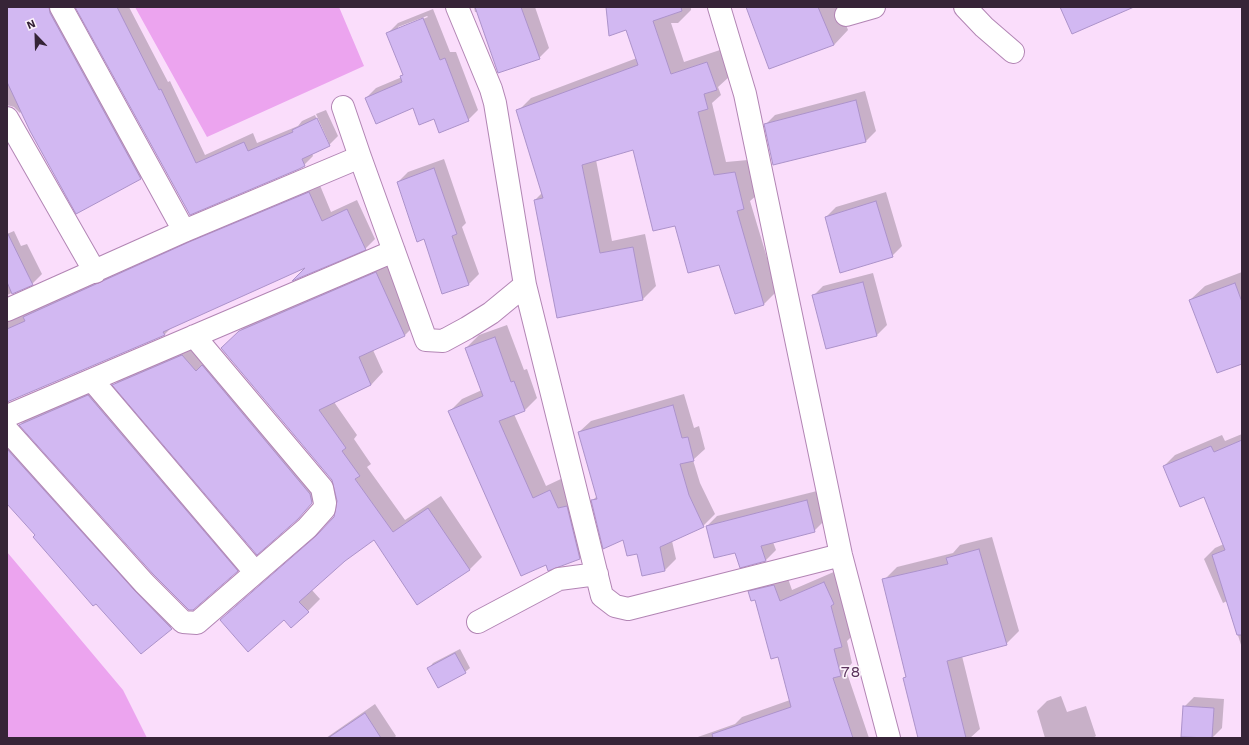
<!DOCTYPE html>
<style>
body{margin:0}
#map{position:relative;width:1249px;height:745px;overflow:hidden;background:#faddfb;font-family:"Work Sans",sans-serif}
canvas{display:block}
.frame{position:absolute;inset:0;border:8px solid #362437;pointer-events:none}
.north{position:absolute;left:16px;top:16px;width:40px;height:40px;-webkit-text-stroke:3px #fbf1fb;paint-order:stroke;rotate:337deg;font-size:11px;font-weight:700;line-height:16px;text-align:center;color:#362437}
.north::after{content:'';display:block;margin:auto;width:14px;height:18px;background:#362437;clip-path:polygon(50% 0,100% 100%,50% 72%,0 100%)}
</style>
<div id="map">
<canvas width="1249" height="745"></canvas>
<div class="frame"></div>
<div class="north">N</div>
</div>
<script>
const ctx = document.querySelector('canvas').getContext('2d');
ctx.lineJoin = 'round';
function paint(path, color) { ctx.fillStyle = color; ctx.fill(path, 'evenodd'); }
const toPath = rows => new Path2D(rows.map(r => 'M' + r).join(''));
function stroke(path, color, width, dash) { ctx.strokeStyle = color; ctx.lineWidth = width; ctx.lineCap = dash ? 'butt' : 'round'; ctx.setLineDash(dash || []); ctx.stroke(path); }
function write(font, color, halo, rows, align = 'center') {
  ctx.font = font + ' "Work Sans",sans-serif'; ctx.lineWidth = 3.5; ctx.setLineDash([]); ctx.textBaseline = 'middle'; ctx.strokeStyle = halo; ctx.fillStyle = color; for (const [text, x, y, turn = 0] of rows) {
    ctx.save(); ctx.translate(x, y); ctx.rotate((+turn || 0) * Math.PI / 180); ctx.textAlign = isNaN(turn) ? turn : align; if (halo) ctx.strokeText(text, 0, 0); ctx.fillText(text, 0, 0); ctx.restore();
  }
}
const green = toPath([
 [135,7,339,7,364,66,207,137],
 [7,552,123,690,147,738,7,738]
]);
const shadow = toPath([
 [7,7,60,7,149,169,140,178,77,213,21,112,20,113,14,107,7,105],
 [76,7,129,7,168,82,170,81,205,155,253,133,257,143,298,126,302,121,315,115,327,143,329,143,316,114,326,110,338,136,329,145,312,153,313,156,304,165,190,214],
 [474,7,535,7,549,48,539,58,478,12,475,12],
 [607,7,691,7,691,10,678,23,671,23,684,62,720,50,729,77,718,87,721,95,712,103,726,162,748,160,757,195,750,201,777,291,764,304,736,313,720,264,676,224,634,148,596,160,612,241,645,234,656,286,643,299,557,317,535,200,543,192,518,111,531,98,637,58,626,29],
 [749,7,839,7,848,30,834,45],
 [433,9,450,52,456,52,478,110,468,120,435,118,413,107,366,98,376,88,402,77,404,73,388,33,398,23],
 [427,16,428,17,398,29,398,27],
 [865,91,876,131,866,141,774,164,765,125,775,115],
 [444,159,466,223,462,227,479,274,469,284,424,238,398,182,408,172],
 [319,183,331,212,357,200,375,239,365,249,308,266,171,328,165,334,7,401,7,308],
 [886,192,902,246,892,256,826,217,836,207],
 [14,231,21,246,27,244,42,274,32,284,7,295,7,234],
 [388,261,417,323,405,335,373,350,383,372,371,385,334,402,357,435,354,439,371,464,367,467,405,520,441,496,482,557,470,569,417,604,374,539,344,560,311,589,320,599,308,611,284,619,221,620,324,530,334,517,338,501,332,479,234,336,253,319],
 [1242,272,1242,363,1190,300,1205,286],
 [873,273,887,325,877,335,813,296,823,286],
 [507,325,524,370,527,369,537,398,525,410,514,414,546,486,563,478,592,546,579,558,546,564,449,412,462,399,482,390,466,348,479,335],
 [192,346,321,493,298,518,114,385,123,376],
 [99,386,247,561,237,570,20,425,30,415],
 [684,394,694,428,699,426,705,449,693,460,700,483,715,514,703,526,672,541,676,559,665,570,637,552,592,501,597,496,579,432,591,421],
 [7,428,181,618,141,653,7,502],
 [1242,434,1242,648,1227,601,1223,603,1204,559,1215,548,1224,544,1204,496,1164,466,1175,455,1222,435,1225,441],
 [817,491,824,521,814,531,773,542,776,550,766,560,741,566,736,552,707,526,717,516],
 [992,537,1019,631,1006,644,962,656,980,729,970,738,919,738,904,678,907,676,884,580,897,567,953,553,960,545],
 [836,571,854,634,847,641,852,663,846,670,869,738,695,738,735,724,742,717,790,700,779,655,756,598,749,592,761,580,786,573,792,590],
 [460,649,470,668,465,672,429,668,433,663],
 [1061,696,1067,712,1086,706,1096,736,1093,738,1045,738,1037,711,1047,701],
 [1194,697,1224,699,1222,728,1212,738,1184,707],
 [375,704,396,736,394,738,326,738]
]);
const building = toPath([
 [7,7,49,7,50,13,141,179,76,214,30,131,7,82,7,7],
 [75,7,117,7,159,90,161,89,196,163,244,142,248,151,293,132,292,130,317,118,330,146,302,159,305,166,299,169,190,215,75,7],
 [475,7,521,7,540,59,498,73,475,7],
 [606,7,681,7,682,11,653,21,671,74,707,62,717,90,704,94,708,109,698,112,714,175,735,172,744,209,737,211,764,305,735,314,719,265,688,273,675,226,653,231,633,150,582,165,600,253,633,247,643,300,557,318,534,200,543,198,516,110,638,65,626,30,609,36,606,7],
 [746,7,818,7,834,45,769,69,746,7],
 [1060,7,1134,7,1072,34,1060,7],
 [423,18,440,60,445,58,469,121,439,133,434,119,419,125,413,108,376,124,365,98,402,82,400,76,403,75,386,33,423,18],
 [856,100,866,142,773,165,764,124,856,100],
 [434,168,457,234,452,236,469,285,442,294,424,239,417,242,397,182,434,168],
 [309,192,322,221,347,209,366,250,292,281,305,268,163,332,165,335,7,402,7,329,25,321,23,317,189,242,309,192],
 [876,201,893,257,840,273,825,217,876,201],
 [7,232,33,285,12,294,7,282,7,232],
 [376,272,405,336,359,357,371,385,319,410,346,448,342,451,360,476,355,479,393,532,428,508,470,570,417,605,374,540,345,561,299,602,309,612,291,628,284,620,248,652,220,620,316,536,334,517,337,501,332,480,221,348,239,331,376,272],
 [863,282,877,336,826,349,812,295,863,282],
 [1235,283,1242,302,1242,364,1217,373,1189,300,1235,283],
 [495,337,511,382,514,381,525,411,499,421,533,498,550,490,558,508,567,506,580,559,548,571,546,565,521,576,448,411,483,396,465,348,495,337],
 [182,355,196,371,202,365,310,494,312,503,298,519,257,555,112,385,182,355],
 [88,395,238,571,193,610,189,610,153,574,19,425,88,395],
 [673,405,682,438,688,437,694,461,680,464,689,495,704,527,660,547,665,571,642,576,637,554,627,556,623,540,603,549,591,500,597,499,578,432,673,405],
 [1242,440,1242,635,1237,635,1212,555,1225,550,1204,497,1180,507,1163,466,1211,446,1214,452,1242,440],
 [7,449,135,591,172,629,141,654,96,604,93,606,33,537,35,535,7,504,7,449],
 [807,500,815,532,761,546,766,561,740,568,735,553,714,558,706,526,807,500],
 [979,549,1007,645,947,661,966,738,918,738,903,678,906,677,882,579,948,564,946,558,979,549],
 [824,582,834,604,831,606,842,647,834,649,841,676,833,678,853,738,713,738,712,734,791,707,778,657,771,659,755,600,751,601,748,591,774,585,780,601,824,582],
 [455,653,466,673,438,688,427,668,455,653],
 [1183,706,1214,708,1212,738,1181,737,1183,706],
 [365,713,381,738,328,738,365,713]
]);
const minor = toPath([
 [61,7,184,231],
 [457,7,491,89,495,103,525,285,602,596,615,606,628,609,841,555],
 [719,7,745,94,841,555,889,738],
 [965,7,984,27,1013,52],
 [846,15,874,7],
 [343,107,360,157],
 [7,118,95,272],
 [7,310,184,231,360,157,426,340,443,341,467,328,491,313,525,285],
 [92,380,255,572],
 [7,416,394,251],
 [7,430,144,583,183,622,197,623,307,528,324,509,325,503,322,488,194,336],
 [478,622,559,579,597,574]
]);
const quarterNames = [
 ["78",851,672]
];
paint(green, '#eca4ef');
paint(shadow, '#0003');
paint(building, '#d2b8f2');
stroke(building, '#ac92ca', 1);
stroke(minor, '#b285b4', 24);
stroke(minor, '#fff', 22);
ctx.letterSpacing = '1px';
write('16px', '#5b335d', '#fbf1fb', quarterNames);
ctx.letterSpacing = '0px';
</script>
